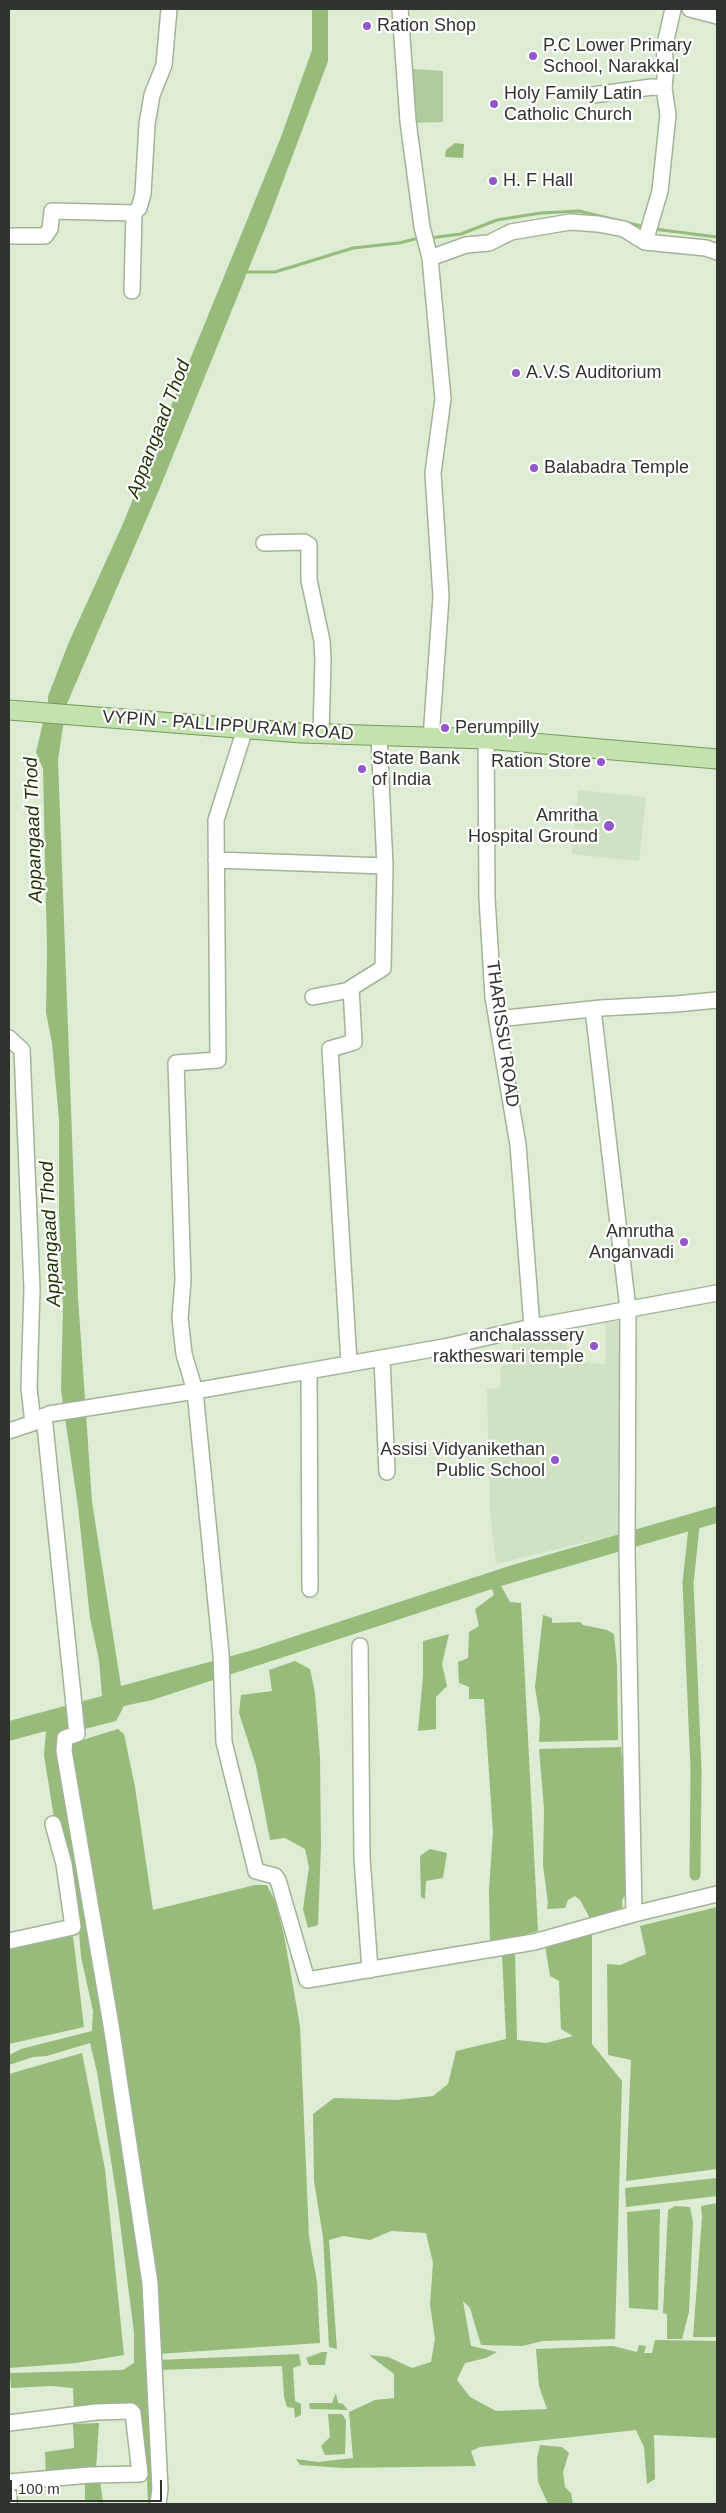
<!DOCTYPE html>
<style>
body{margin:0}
#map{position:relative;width:726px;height:2513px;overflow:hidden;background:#ddecd3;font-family:Helvetica,sans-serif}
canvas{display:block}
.frame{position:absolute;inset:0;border:10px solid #2f352c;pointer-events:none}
.scale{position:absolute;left:10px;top:2480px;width:152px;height:22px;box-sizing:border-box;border:2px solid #2f352c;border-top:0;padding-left:6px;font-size:15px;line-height:18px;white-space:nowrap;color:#2f352c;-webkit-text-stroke:4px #fff;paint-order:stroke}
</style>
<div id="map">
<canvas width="726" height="2513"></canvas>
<div class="frame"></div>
<div class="scale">100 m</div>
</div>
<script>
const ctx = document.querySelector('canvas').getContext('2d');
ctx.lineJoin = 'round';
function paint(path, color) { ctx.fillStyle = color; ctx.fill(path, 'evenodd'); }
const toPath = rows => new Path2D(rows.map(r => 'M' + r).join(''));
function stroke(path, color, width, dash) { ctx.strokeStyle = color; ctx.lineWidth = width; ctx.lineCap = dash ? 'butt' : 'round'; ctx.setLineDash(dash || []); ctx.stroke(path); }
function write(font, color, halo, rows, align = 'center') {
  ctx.font = font + ' Helvetica,sans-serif'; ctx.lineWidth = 4.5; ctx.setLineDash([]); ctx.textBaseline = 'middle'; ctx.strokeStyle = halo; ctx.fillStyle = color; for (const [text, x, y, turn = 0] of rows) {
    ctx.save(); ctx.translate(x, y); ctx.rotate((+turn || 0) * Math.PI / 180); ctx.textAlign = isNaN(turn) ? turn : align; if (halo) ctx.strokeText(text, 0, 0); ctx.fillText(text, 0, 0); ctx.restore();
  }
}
const built = toPath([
 [578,790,646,797,639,861,572,854],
 [606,1322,620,1322,622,1407,620,1534,496,1564,490,1513,487,1389,500,1388,501,1365,512,1364,513,1337,530,1333,566,1332,567,1361,605,1364]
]);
const green = toPath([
 [413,69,443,71,443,122,413,123]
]);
const water = toPath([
 [312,9,328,9,328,61,270,216,159,490,66,706,58,760,78,1297,92,1502,121,1686,253,1650,509,1566,717,1506,717,1523,501,1586,510,1602,521,1603,538,1931,490,1944,489,1890,493,1832,484,1699,469,1699,469,1687,459,1683,458,1662,468,1658,469,1632,479,1626,475,1609,494,1595,492,1589,152,1700,124,1706,116,1721,65,1734,140,2221,156,2475,151,2504,148,2504,147,2480,135,2407,74,2412,73,2388,51,2386,11,2388,10,2373,123,2370,134,2363,134,2333,117,2199,97,2072,90,2043,47,2056,33,2057,9,2065,9,2055,21,2049,92,2031,93,2011,81,1957,78,1919,54,1818,44,1755,46,1731,9,1741,9,1721,102,1696,99,1660,90,1618,78,1507,61,1390,63,1306,59,1214,59,1119,52,1043,46,1013,47,951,43,769,36,752,48,702,48,696,69,642,122,526,281,137,312,50],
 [455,143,464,144,463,158,445,157,446,150],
 [543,1615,552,1618,552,1623,580,1622,583,1625,607,1630,614,1634,617,1665,618,1740,539,1742,540,1719,535,1687],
 [449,1634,442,1664,447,1686,436,1697,436,1729,418,1731,423,1676,423,1641],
 [295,1661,310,1669,315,1693,320,1758,321,1846,318,1925,308,1928,303,1909,309,1867,305,1849,285,1838,270,1840,256,1766,239,1713,241,1695,272,1691,269,1670],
 [118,1729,124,1734,135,1787,153,1910,255,1885,267,1885,275,1901,284,1935,300,2026,309,2237,317,2282,320,2343,158,2354,68,1749,76,1742],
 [621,1747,626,1802,629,1891,622,1900,623,1914,592,1922,580,1900,575,1896,568,1900,565,1908,547,1909,548,1903,543,1865,544,1809,539,1749],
 [430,1849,447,1853,443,1878,426,1881,425,1899,421,1897,420,1856],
 [717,1907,717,2169,626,2181,631,2060,608,2055,607,1964,620,1965,646,1954,640,1926],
 [592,1932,592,2044,622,2081,615,2339,543,2341,522,2346,481,2345,470,2308,463,2301,471,2346,497,2352,486,2358,465,2363,457,2380,470,2397,496,2411,547,2409,539,2386,536,2349,613,2346,637,2352,639,2345,646,2346,644,2353,652,2353,655,2340,717,2341,717,2438,654,2435,655,2479,647,2484,644,2447,636,2430,480,2447,471,2451,476,2466,343,2468,300,2465,296,2459,318,2462,353,2458,349,2412,375,2400,394,2398,394,2374,369,2355,388,2357,412,2368,431,2362,435,2339,430,2304,433,2263,426,2233,391,2231,370,2240,343,2236,329,2240,337,2349,329,2347,323,2237,314,2181,313,2114,334,2098,396,2100,433,2096,448,2084,456,2051,506,2039,502,1953,515,1952,517,2040,546,2043,573,2036,561,2029,559,1981,550,1976,545,1945],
 [73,1936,84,2027,9,2044,9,1947],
 [82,2053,105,2169,124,2355,76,2363,9,2368,9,2074],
 [717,2178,717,2196,626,2207,625,2188],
 [717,2203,717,2337,693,2337,702,2217,701,2206],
 [675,2206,690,2207,693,2222,689,2312,682,2339,667,2339,667,2314,663,2313,668,2210],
 [660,2209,658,2310,629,2308,627,2212],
 [322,2352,327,2352,325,2365,309,2365,306,2358],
 [299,2354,301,2365,293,2368,295,2401,301,2404,301,2415,295,2418,294,2408,287,2407,284,2396,282,2366,157,2370,158,2360],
 [336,2393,338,2403,343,2404,348,2410,310,2409,309,2403,332,2403],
 [328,2414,342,2414,346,2420,345,2454,325,2455,321,2446,330,2437],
 [99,2423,96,2470,46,2474,45,2452,74,2448,73,2424],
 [540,2445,562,2447,569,2453,563,2472,565,2487,571,2493,573,2504,548,2504,538,2482,537,2458],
 [100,2480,103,2503,85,2500,85,2483]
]);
const stream = toPath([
 [654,229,717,237],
 [430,238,461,234,497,220,541,213,579,211,645,227],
 [242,272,275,272,353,248,399,243,415,239]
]);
const canal = toPath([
 [688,1521,694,1527,688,1583,696,1769,695,1875]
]);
const minor = toPath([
 [400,9,408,121,422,227,430,258,443,399,433,473,441,597,431,738],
 [690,9,717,16],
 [664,88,666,67,664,49,673,9],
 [9,236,45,236,50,229,52,211,134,213,139,208,143,194,147,124,152,95,164,65,169,9],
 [645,242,706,248,717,252],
 [430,258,466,245,489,243,511,232,570,222,598,224,624,229,645,242,660,191,668,115,664,88,652,87,593,95],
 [132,291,134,213],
 [264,543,304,542,309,545,309,580,322,641,323,660,321,734],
 [245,729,216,820,218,1060,176,1063,183,1280,180,1318,184,1354,195,1391,221,1654,224,1742,256,1871,275,1876,278,1880,307,1980,534,1942,634,1914],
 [486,739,487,898,493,997,518,1145,532,1327],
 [216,860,385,866],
 [313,997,350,990,351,988],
 [593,1009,628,1309,627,1552,634,1914,717,1894],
 [497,1019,601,1008,676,1004,717,1000],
 [9,1038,22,1050,32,1289,29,1388,33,1423],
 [382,1358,387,1472],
 [349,1363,330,1049,354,1042,351,988,383,968,385,866,379,737],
 [309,1371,310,1589],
 [44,1416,77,1734,65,1738,64,1751,111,2025,150,2283,160,2489,158,2504],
 [9,1431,33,1423,49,1414,195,1391,444,1347,532,1327,717,1293],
 [360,1646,362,1858,370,1970],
 [9,1941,73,1927,64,1864,53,1824],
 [9,2423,96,2412,131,2411,133,2413,140,2474,90,2475,9,2482],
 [9,2495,9,2504]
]);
const major = toPath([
 [9,710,301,733,486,739,717,759]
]);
const markers = [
 [367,26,5,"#9256cd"],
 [533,56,5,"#9256cd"],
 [494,104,5,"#9256cd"],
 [493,181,5,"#9256cd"],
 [516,373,5,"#9256cd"],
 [534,468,5,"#9256cd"],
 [445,728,5,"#9256cd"],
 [601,762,5,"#9256cd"],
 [362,769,5,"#9256cd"],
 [609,826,6,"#9256cd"],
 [684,1242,5,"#9256cd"],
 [594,1346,5,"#9256cd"],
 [555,1460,5,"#9256cd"]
];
const poiNames = [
 ["Ration Shop",377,26],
 ["P.C Lower Primary",543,46],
 ["School, Narakkal",543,67],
 ["Holy Family Latin",504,94],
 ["Catholic Church",504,115],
 ["H. F Hall",503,181],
 ["A.V.S Auditorium",526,373],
 ["Balabadra Temple",544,468],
 ["Perumpilly",455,728],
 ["State Bank",372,759],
 ["of India",372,780],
 ["Ration Store",591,762,"right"],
 ["Amritha",598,816,"right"],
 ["Hospital Ground",598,837,"right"],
 ["Amrutha",674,1232,"right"],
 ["Anganvadi",674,1253,"right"],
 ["anchalasssery",584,1336,"right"],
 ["raktheswari temple",584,1357,"right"],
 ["Assisi Vidyanikethan",545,1450,"right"],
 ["Public School",545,1471,"right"]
];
const streetNames = [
 ["VYPIN - PALLIPPURAM ROAD",228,726,4],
 ["THARISSU ROAD",502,1034,82]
];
const waterNames = [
 ["Appangaad Thod",159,429,-69],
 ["Appangaad Thod",34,830,-92],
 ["Appangaad Thod",51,1234,-93]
];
paint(built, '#d0e2c3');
paint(green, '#afca9d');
paint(water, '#96bb7a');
stroke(stream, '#96bb7a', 3);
stroke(canal, '#96bb7a', 11);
stroke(minor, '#a4b29a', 18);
stroke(major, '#76985d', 21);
stroke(minor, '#fff', 15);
stroke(major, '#c4e2ad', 19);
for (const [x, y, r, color] of markers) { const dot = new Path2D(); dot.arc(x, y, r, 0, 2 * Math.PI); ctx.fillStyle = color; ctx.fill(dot); stroke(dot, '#fff', 2); }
write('18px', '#2f352c', '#fff', poiNames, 'left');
write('18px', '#2f352c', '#fff', streetNames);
write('italic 19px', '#1e3506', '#fff', waterNames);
</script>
